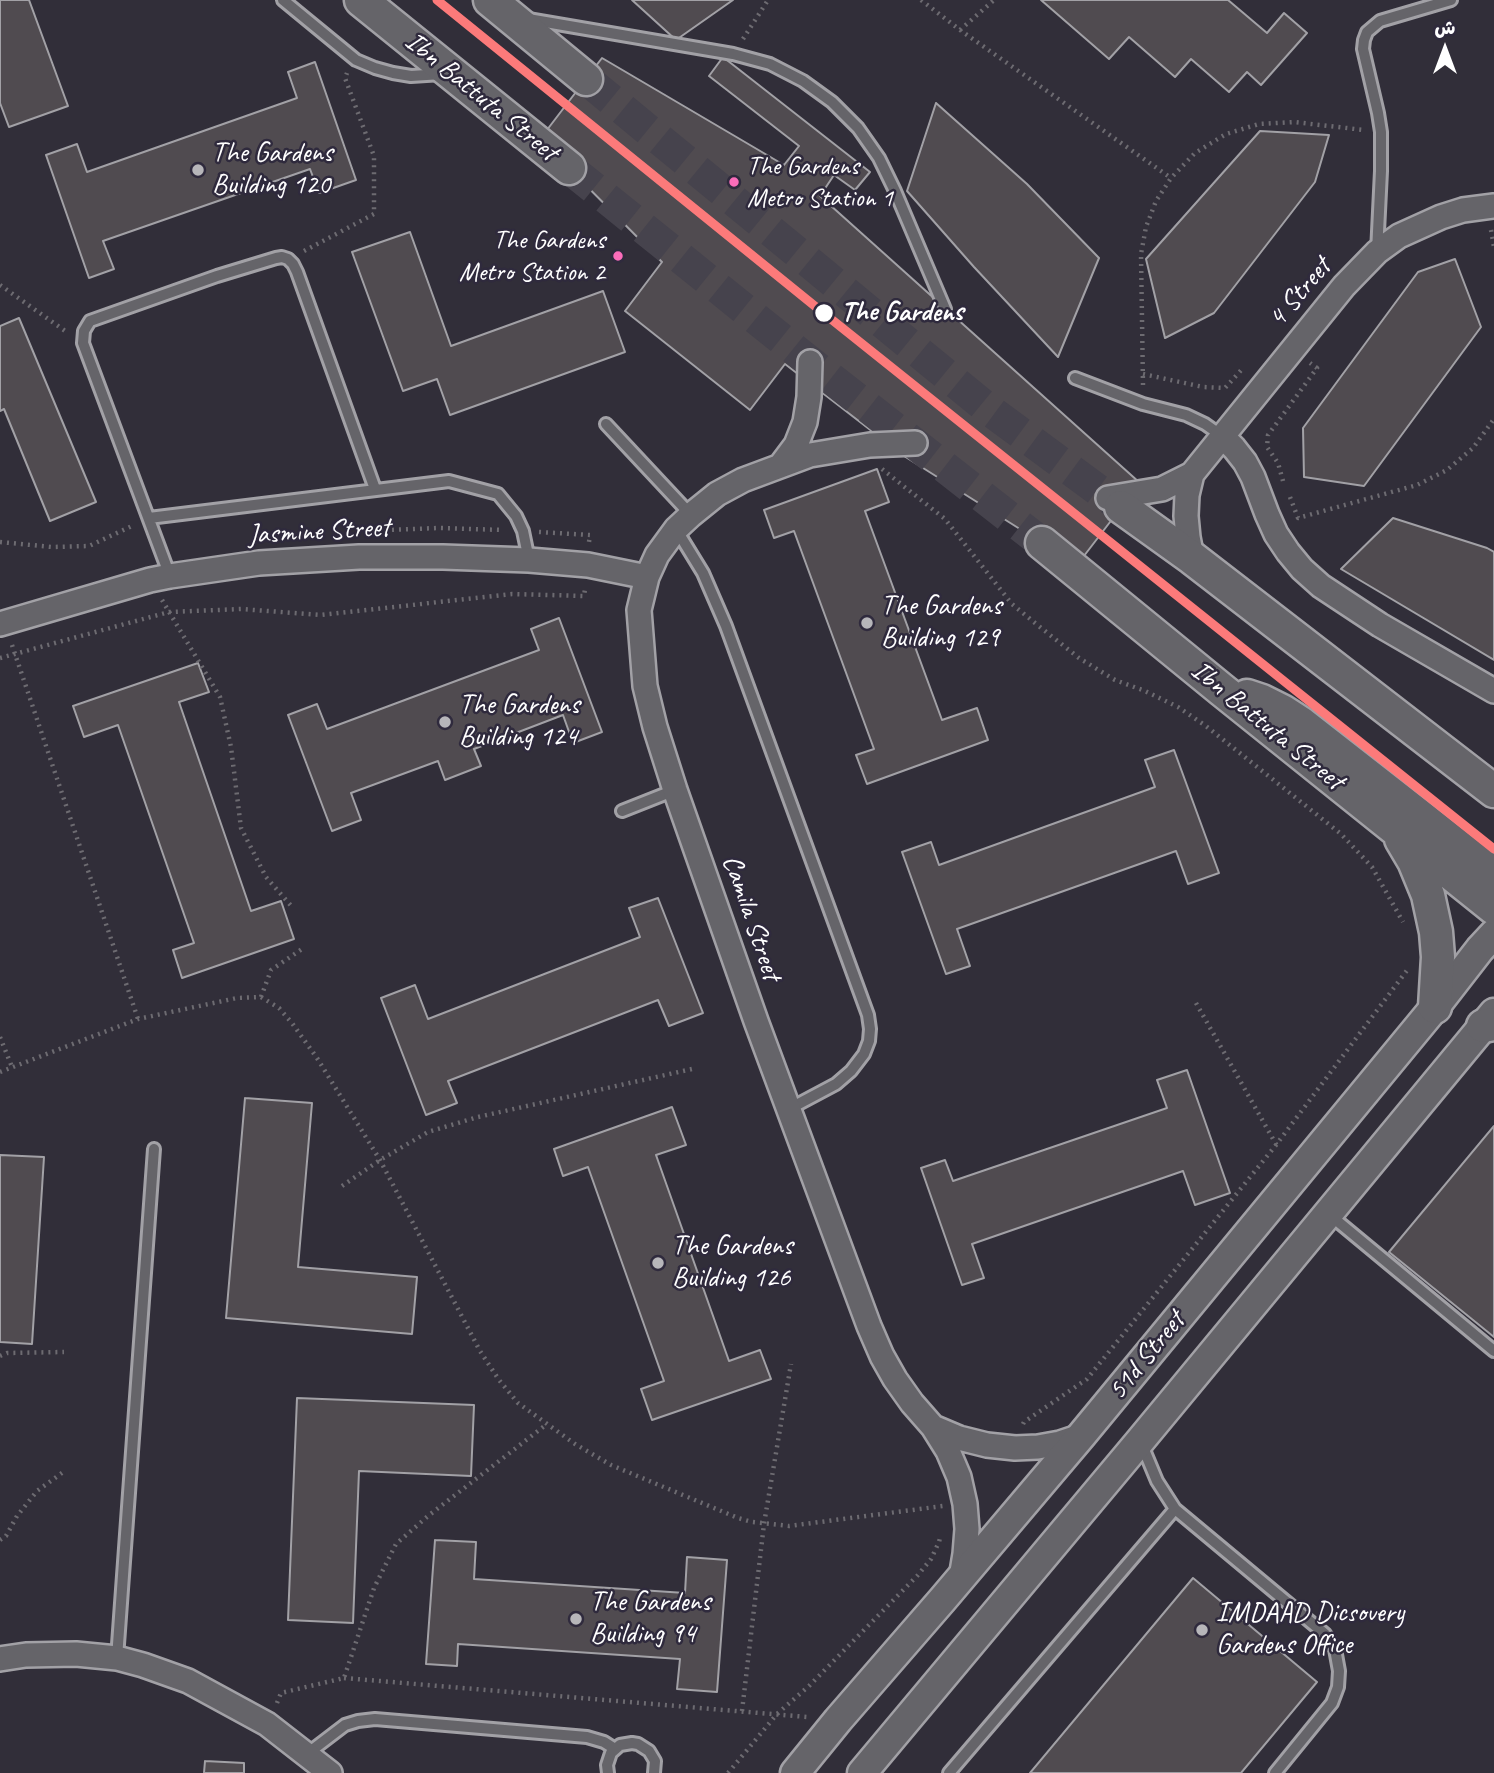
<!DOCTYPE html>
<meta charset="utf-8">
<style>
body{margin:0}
#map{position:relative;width:1494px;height:1773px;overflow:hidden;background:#312e39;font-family:Caveat,"Playpen Sans Arabic",sans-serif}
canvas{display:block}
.north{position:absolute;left:1410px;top:14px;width:70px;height:70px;-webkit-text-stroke:5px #2f2a3d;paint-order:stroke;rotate:0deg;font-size:19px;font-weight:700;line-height:28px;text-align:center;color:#fff}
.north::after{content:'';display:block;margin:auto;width:24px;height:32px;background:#fff;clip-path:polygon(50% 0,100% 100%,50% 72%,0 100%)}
</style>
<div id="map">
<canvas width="1494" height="1773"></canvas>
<div class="north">ش</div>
</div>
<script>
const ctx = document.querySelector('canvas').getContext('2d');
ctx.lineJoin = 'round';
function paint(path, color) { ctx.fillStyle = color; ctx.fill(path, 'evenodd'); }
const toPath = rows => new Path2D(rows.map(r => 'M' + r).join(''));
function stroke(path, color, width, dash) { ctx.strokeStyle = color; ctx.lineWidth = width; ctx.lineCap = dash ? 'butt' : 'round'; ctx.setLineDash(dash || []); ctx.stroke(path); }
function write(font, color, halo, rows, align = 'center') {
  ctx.font = font + ' Caveat,sans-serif'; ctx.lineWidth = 5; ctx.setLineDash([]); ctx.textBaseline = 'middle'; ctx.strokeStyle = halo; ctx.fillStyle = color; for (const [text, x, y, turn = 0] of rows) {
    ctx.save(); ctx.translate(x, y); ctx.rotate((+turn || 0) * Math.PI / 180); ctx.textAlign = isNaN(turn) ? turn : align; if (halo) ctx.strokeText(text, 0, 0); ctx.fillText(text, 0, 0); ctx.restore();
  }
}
const building = toPath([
 [0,0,29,0,68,106,9,127,0,103,0,0],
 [632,0,733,0,676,40,632,0],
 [1041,0,1228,0,1267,33,1284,13,1307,33,1261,85,1247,72,1229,92,1191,59,1175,77,1129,37,1109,59,1041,0],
 [723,57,870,172,855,190,834,175,820,196,1140,483,1077,565,904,456,785,364,750,410,625,311,662,262,540,139,602,58,784,165,799,146,709,76,723,57],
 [315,62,356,180,319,193,310,169,103,241,114,269,89,278,46,155,77,144,87,172,297,98,288,72,315,62],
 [936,103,1027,184,1099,258,1058,357,974,267,907,191,936,103],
 [1260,131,1329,135,1315,182,1214,313,1165,338,1146,259,1260,131],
 [410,232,451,346,603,291,625,352,450,415,437,379,403,391,352,252,410,232],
 [1455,259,1481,327,1364,486,1304,477,1303,428,1418,272,1455,259],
 [19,318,96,502,50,521,4,409,0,411,0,326,19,318],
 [877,469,889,502,865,511,942,720,977,708,988,740,867,784,856,755,874,749,794,531,774,538,764,510,877,469],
 [1393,518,1487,548,1494,552,1494,660,1341,569,1393,518],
 [559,618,602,732,573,743,563,715,474,749,481,766,445,780,438,761,351,793,361,820,332,831,288,715,317,704,327,729,539,650,531,629,559,618],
 [198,663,209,692,179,702,251,911,281,901,294,939,182,978,173,950,194,943,118,725,84,737,73,706,198,663],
 [1174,750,1219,873,1188,884,1176,851,957,929,970,966,946,974,902,852,931,842,939,865,1155,787,1145,760,1174,750],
 [658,898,703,1013,669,1026,658,1000,448,1081,457,1103,426,1115,381,998,415,985,428,1019,640,937,629,908,658,898],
 [1187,1070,1230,1193,1195,1205,1183,1171,972,1244,984,1278,962,1285,921,1168,945,1160,953,1181,1167,1108,1157,1080,1187,1070],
 [245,1098,312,1103,298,1267,417,1277,412,1334,226,1318,245,1098],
 [672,1107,686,1145,656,1155,729,1361,760,1350,771,1379,652,1420,641,1389,664,1381,588,1167,563,1176,554,1149,672,1107],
 [1494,1126,1494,1337,1389,1252,1494,1126],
 [0,1155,44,1157,32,1344,0,1342,0,1155],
 [297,1398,474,1405,471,1476,359,1471,353,1623,288,1620,297,1398],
 [435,1540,476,1542,474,1579,685,1593,687,1557,727,1560,717,1692,677,1689,680,1659,458,1644,457,1666,426,1664,435,1540],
 [1193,1578,1317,1682,1241,1773,1030,1773,1193,1578],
 [205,1761,244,1763,244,1773,204,1773,205,1761]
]);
const secondaryTunnel = toPath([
 [586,79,988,409,1121,507],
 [569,168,810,362,1042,543]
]);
const path = toPath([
 [921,0,960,30,1171,178],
 [960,30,994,0],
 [743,39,768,0],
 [1491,230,1494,247],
 [304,251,374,214,374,156,345,78,347,73],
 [0,285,68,333],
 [1143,374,1203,387,1225,388,1244,367],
 [1143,385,1141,254,1146,227,1156,201,1171,178,1195,153,1226,134,1259,124,1294,122,1364,130],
 [882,469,945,519,1012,604,1035,623,1079,658,1115,680,1145,691,1178,707,1206,726,1341,834,1372,867,1403,922],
 [1283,481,1278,463,1267,447,1268,435,1317,368,1310,363],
 [1290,497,1298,518,1417,485,1447,470,1473,448,1494,419],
 [385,530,439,528,503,530],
 [539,532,590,535,589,542],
 [0,542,52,547,89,546,132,526],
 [162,600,220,697,231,747,241,828,266,877,293,908],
 [12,645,138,1019],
 [0,658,169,612,241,609,321,615,512,594,584,596,585,589],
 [261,997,271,970,305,947],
 [1196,1003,1277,1146],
 [0,1037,12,1067],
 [0,1072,138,1019,237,998,261,997,279,1008,292,1023,317,1058,380,1160,480,1351,499,1380,518,1403,575,1444,611,1465,738,1518,752,1522,789,1526,943,1506],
 [342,1186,380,1160,428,1132,478,1117,692,1069],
 [0,1356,7,1353,64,1352],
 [1023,1424,1024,1422,1087,1379,1276,1145,1408,969],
 [0,1540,6,1536,17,1516,37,1491,66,1470],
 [344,1678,807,1717],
 [277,1703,281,1693,344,1678,374,1588,396,1544,428,1516,547,1424],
 [742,1711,764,1524,791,1364],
 [728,1773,777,1714,810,1685,918,1575,931,1559,939,1542,940,1538]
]);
const service = toPath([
 [283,0,356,60,375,68,393,73,411,76,442,74],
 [528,19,733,54,770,64,803,81,832,102,858,128,879,158,895,191,945,309],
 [1377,252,1381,171,1381,132,1378,113,1363,49,1364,40,1367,32,1380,21,1451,0],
 [1075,378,1143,404,1186,415,1205,424,1222,436],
 [606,424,691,515],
 [149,518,449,481,498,494,516,516,523,531,529,560],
 [676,529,703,573,726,626,868,1015,870,1029,869,1041,864,1054,851,1071,836,1084,789,1109],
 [170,576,83,343,84,331,90,321,217,276,276,258,282,257,288,259,293,264,297,272,375,489],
 [622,811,675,790],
 [1330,1215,1494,1351],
 [1142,1445,1157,1481,1175,1509,1325,1634,1335,1649,1339,1671,1338,1687,1332,1703,1275,1773],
 [117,1658,154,1149],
 [307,1754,345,1725,358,1721,375,1719,587,1737,604,1742,615,1749],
 [608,1773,607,1765,611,1753,620,1745,632,1743,638,1744,649,1751,655,1761,654,1773],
 [949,1773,1175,1509]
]);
const minor = toPath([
 [1222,436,1234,448,1245,462,1253,477,1267,514,1276,534,1288,552,1302,569,1321,586,1380,625,1494,691],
 [915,443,870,445,810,455,743,480,717,494,691,515,676,529,657,555,647,577,639,610,645,686,655,727,675,790,756,1021,869,1326,882,1356,895,1379,912,1403,933,1427,948,1451,959,1477,965,1504,967,1529,965,1554,961,1578],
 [781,465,796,445,805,422,809,397,810,362],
 [1192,474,1187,495,1186,516,1188,537,1192,558],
 [1108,498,1162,489,1192,474,1344,286,1377,252,1399,236,1441,217,1463,210,1494,206],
 [0,624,150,580,170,576,259,563,359,557,443,557,529,560,588,565,647,577],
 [933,1427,959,1438,987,1445,1015,1448,1038,1447,1060,1443,1081,1436],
 [0,1659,26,1655,76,1654,117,1658,143,1665,188,1681,267,1724,330,1773]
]);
const tertiary = toPath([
 [795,1773,838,1720,943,1599,1081,1436,1435,1007,1480,949,1494,934],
 [862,1773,1140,1441,1494,1013]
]);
const secondary = toPath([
 [361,0,569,168],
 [490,0,586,79],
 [1121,507,1192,558,1494,791],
 [1042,543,1222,690,1494,908],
 [1247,696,1262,701,1282,711,1302,724,1494,874],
 [1401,839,1414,861,1428,895,1436,932,1438,957,1435,1007],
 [1483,1026,1494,1024]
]);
const metro1 = toPath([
 [437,0,816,307,1494,849]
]);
const markers = [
 [198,170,7,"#b7b6ba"],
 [734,182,6,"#fb6dba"],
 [618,256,6,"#fb6dba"],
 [824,313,10,"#fff"],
 [867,623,7,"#b7b6ba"],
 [445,722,7,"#b7b6ba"],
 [658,1263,7,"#b7b6ba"],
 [576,1619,7,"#b7b6ba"],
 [1202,1630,7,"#b7b6ba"]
];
const busNames = [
 ["The Gardens",747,167],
 ["Metro Station 1",747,199],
 ["The Gardens",605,241,"right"],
 ["Metro Station 2",605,273,"right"]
];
const streetNames = [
 ["Ibn Battuta Street",481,97,39],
 ["4 Street",1300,293,-50],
 ["Jasmine Street",319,532,-3],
 ["Ibn Battuta Street",1267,726,39],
 ["Camila Street",751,918,71],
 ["51d Street",1147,1356,-51]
];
const poiNames = [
 ["The Gardens",212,154],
 ["Building 120",212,186],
 ["The Gardens",881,607],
 ["Building 129",881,639],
 ["The Gardens",459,706],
 ["Building 124",459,738],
 ["The Gardens",672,1247],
 ["Building 126",672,1279],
 ["The Gardens",590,1603],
 ["Building 94",590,1635],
 ["IMDAAD Dicsovery",1216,1614],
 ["Gardens Office",1216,1646]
];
const stopNames = [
 ["The Gardens",841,313]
];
paint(building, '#504b50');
stroke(building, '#a2a1a6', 2);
stroke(secondaryTunnel, '#46434d', 32, [32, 16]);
stroke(service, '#a2a1a6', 16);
stroke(minor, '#a2a1a6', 28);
stroke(tertiary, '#a2a1a6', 33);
stroke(secondary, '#a2a1a6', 37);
stroke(path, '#6d6b71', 4.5, [2, 5]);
stroke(service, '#656469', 10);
stroke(minor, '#656469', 23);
stroke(tertiary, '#656469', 28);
stroke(secondary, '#656469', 32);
stroke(metro1, '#fc7a7a', 9);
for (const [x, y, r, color] of markers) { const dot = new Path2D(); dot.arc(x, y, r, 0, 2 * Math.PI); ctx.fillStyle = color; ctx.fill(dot); stroke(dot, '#2f2a3d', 2.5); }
write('26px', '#fff', '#2f2a3d', busNames, 'left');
write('28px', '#fff', '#2f2a3d', streetNames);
write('28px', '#fff', '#2f2a3d', poiNames, 'left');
write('bold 28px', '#fff', '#2f2a3d', stopNames, 'left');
</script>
